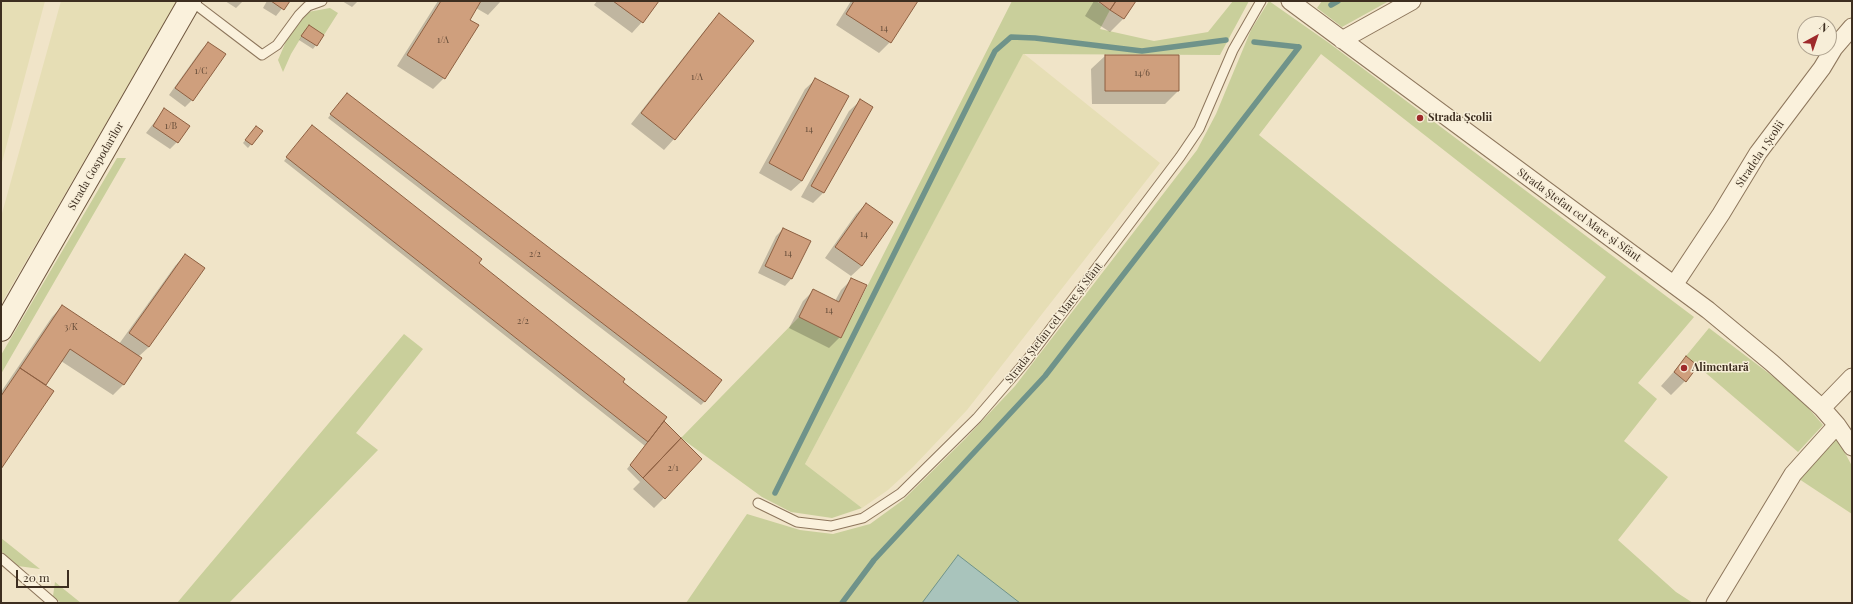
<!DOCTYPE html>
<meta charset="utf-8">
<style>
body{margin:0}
#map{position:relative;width:1853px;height:604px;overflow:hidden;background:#f0e4c8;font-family:"Playfair Display",serif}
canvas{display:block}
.frame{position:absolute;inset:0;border:2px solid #3d2e20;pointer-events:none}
.north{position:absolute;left:1797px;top:16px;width:40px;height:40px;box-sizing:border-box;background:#f7eed8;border:1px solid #ada18e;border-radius:50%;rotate:40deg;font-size:11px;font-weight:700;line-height:16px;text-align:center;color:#3d2e20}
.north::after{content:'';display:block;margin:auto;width:14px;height:18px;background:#9e2a2b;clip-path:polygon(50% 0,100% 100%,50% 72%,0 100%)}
.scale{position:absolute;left:16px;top:570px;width:53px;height:18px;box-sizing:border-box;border:2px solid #3d2e20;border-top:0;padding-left:5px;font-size:12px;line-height:14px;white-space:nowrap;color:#3d2e20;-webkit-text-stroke:3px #f7eed8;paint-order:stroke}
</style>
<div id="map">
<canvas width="1853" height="604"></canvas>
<div class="frame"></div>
<div class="north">N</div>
<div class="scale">20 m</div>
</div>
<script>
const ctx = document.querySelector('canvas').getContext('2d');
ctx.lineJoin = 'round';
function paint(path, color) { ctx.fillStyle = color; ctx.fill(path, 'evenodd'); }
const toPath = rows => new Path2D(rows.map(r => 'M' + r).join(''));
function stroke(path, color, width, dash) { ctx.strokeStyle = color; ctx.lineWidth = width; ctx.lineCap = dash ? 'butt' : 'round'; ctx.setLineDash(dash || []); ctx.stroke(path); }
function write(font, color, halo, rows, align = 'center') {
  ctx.font = font + ' "Playfair Display",serif'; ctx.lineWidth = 3; ctx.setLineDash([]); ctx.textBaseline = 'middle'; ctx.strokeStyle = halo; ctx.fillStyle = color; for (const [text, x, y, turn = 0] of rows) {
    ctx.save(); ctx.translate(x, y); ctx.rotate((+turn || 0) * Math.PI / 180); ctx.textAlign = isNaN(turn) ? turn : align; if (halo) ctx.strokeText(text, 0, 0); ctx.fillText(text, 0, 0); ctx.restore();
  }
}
const farmland = toPath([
 [1,1,45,1,1,166],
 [61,1,177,1,1,304,1,217],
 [1023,53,1160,163,967,410,913,467,888,490,862,508,805,464]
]);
const green = toPath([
 [1012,1,1096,1,1110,10,1100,29,1154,41,1208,32,1233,1,1249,1,1220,55,1023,54,805,464,862,508,832,518,791,512,762,497,681,438,799,317,841,338],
 [1269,1,1329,43,1694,317,1638,383,1657,399,1624,441,1668,477,1618,540,1676,592,1693,603,686,603,747,514,800,530,833,534,870,524,903,500,965,439,1015,386,1197,150,1216,114,1251,30],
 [1321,54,1606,277,1540,362,1259,135],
 [1322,1,1389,1,1342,27,1317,8],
 [330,8,338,13,324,35,308,26,291,54,283,72,278,60,287,39,308,12],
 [117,158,126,158,1,374,1,355],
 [1709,328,1775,378,1804,403,1823,425,1798,452,1686,356],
 [404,334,423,349,356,433,378,450,229,603,177,603],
 [1837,438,1852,466,1852,514,1799,479],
 [1,538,40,569,18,566,1,551],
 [55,582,81,603,61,603,53,596]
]);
const water = toPath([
 [958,555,1020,603,922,603,958,555]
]);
const shadow = toPath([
 [225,1,243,1,236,8],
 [267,1,288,1,276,16,263,8],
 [342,1,358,1,352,7],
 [438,1,501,1,488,15,476,8,468,20,477,25,444,78,433,89,397,66],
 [597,1,658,1,642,22,632,33,594,5],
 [851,1,917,1,890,42,879,53,836,25],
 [1094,1,1135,1,1124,18,1110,32,1085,16],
 [719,15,674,139,664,150,631,124,709,25],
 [305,30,323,36,313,49,299,40],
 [208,43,192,100,185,107,169,95,201,50],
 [1105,56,1178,91,1165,104,1092,104,1091,69],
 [816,79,802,181,791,191,759,173,805,89],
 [344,97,705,401,701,405,328,118],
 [860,101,872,107,823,193,813,203,801,197,849,111],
 [164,110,177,142,170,149,146,133],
 [253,130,261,132,248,148,243,143],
 [309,130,478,264,621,382,680,439,664,498,654,508,633,489,640,482,627,469,645,446,284,161],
 [866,204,862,266,851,276,825,258,856,214],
 [783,229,792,278,785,286,758,273,776,236],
 [185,255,149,347,138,357,141,358,123,385,113,395,61,361,45,386,1,467,1,392,52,317,62,306,119,344,175,266],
 [852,279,865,286,840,337,829,348,789,328,803,301,813,291,835,301,841,290],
 [1686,358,1685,381,1671,395,1661,386]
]);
const stream = toPath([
 [1331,5,1338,1],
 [1254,42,1299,47],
 [775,493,995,51,1011,37,1035,38,1142,51,1226,40],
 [842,603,874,560,1045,376,1299,47]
]);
const building = toPath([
 [271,1,290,1,284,10,271,1],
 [441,1,481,1,470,20,479,25,445,79,407,55,441,1],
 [613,1,659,1,643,23,613,1],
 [854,1,918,1,891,43,846,14,854,1],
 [1098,1,1116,1,1110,10,1098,1],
 [1116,1,1136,1,1124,19,1110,10,1116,1],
 [719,13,754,41,675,140,641,113,719,13],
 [309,25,324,35,317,46,301,36,309,25],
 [208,42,226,54,193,101,175,88,208,42],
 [1105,55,1179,55,1179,91,1105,91,1105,55],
 [815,78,849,96,802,181,769,163,815,78],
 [347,93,722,380,705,402,330,114,347,93],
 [860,99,873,107,824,193,811,186,860,99],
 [164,108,190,126,178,143,153,126,164,108],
 [312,125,482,259,479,263,625,379,623,382,667,417,648,442,286,157,312,125],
 [256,126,263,131,252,145,245,140,256,126],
 [866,203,893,222,862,266,835,247,866,203],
 [783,228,811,241,792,279,765,266,783,228],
 [185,254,205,268,149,347,129,333,185,254],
 [851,278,867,285,841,338,799,317,813,289,839,302,851,278],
 [62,305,142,358,124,385,70,349,46,385,20,368,62,305],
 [1686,356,1698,366,1686,382,1674,372,1686,356],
 [20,368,54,391,1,469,1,396,20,368],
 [664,421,681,438,643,478,630,465,664,421],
 [681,438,702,459,665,499,643,478,681,438]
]);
const lane = toPath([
 [191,1,262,55,277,45,299,15,308,6,322,1],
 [758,503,797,522,831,526,863,518,901,493,977,418,1027,360,1180,157,1199,129,1233,50,1261,1],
 [1,558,53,603]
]);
const street = toPath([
 [1290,1,1708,310,1772,363,1822,408,1837,425,1852,447],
 [1342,40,1412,1],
 [1674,285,1721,214,1758,153,1822,68,1834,48,1852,27],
 [1822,408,1852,377],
 [1715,603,1793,474,1837,425]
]);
const secondary = toPath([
 [1,330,190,1]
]);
const markers = [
 [1420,118,4,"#9e2a2b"],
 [1684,368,4,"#9e2a2b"]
];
const numberNames = [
 ["14",884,28],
 ["1/A",443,40],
 ["1/C",201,71],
 ["14/6",1142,73],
 ["1/A",697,77],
 ["1/B",171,126],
 ["14",809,129],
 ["14",864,234],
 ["14",788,253],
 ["2/2",535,254],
 ["14",829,310],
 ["2/2",523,321],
 ["3/K",71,327],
 ["2/1",673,468]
];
const poiNames = [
 ["Strada Școlii",1428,118],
 ["Alimentară",1692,368]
];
const streetNames = [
 ["Stradela 1 Școlii",1760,154,-56],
 ["Strada Gospodarilor",96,166,-60],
 ["Strada Ștefan cel Mare și Sfânt",1579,215,36],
 ["Strada Ștefan cel Mare și Sfânt",1054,323,-52]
];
paint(farmland, '#e6deb5');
paint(green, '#c9cf9b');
paint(water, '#a9c4bc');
stroke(water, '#6f938a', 1);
paint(shadow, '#0003');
stroke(stream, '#6f938a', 5.5);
paint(building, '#cf9f7d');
stroke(building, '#8d5f41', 1);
stroke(lane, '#8d765c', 11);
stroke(street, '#8d765c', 19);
stroke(secondary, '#6f573f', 24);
stroke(lane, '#faf1dc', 9);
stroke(street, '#faf1dc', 17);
stroke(secondary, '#faf1dc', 22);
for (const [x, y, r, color] of markers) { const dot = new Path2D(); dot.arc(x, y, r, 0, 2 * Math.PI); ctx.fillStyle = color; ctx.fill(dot); stroke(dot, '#f7eed8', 1.5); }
write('9px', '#624a37', null, numberNames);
write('bold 11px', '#3d2e20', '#f7eed8', poiNames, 'left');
write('11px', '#3d2e20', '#f7eed8', streetNames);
</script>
